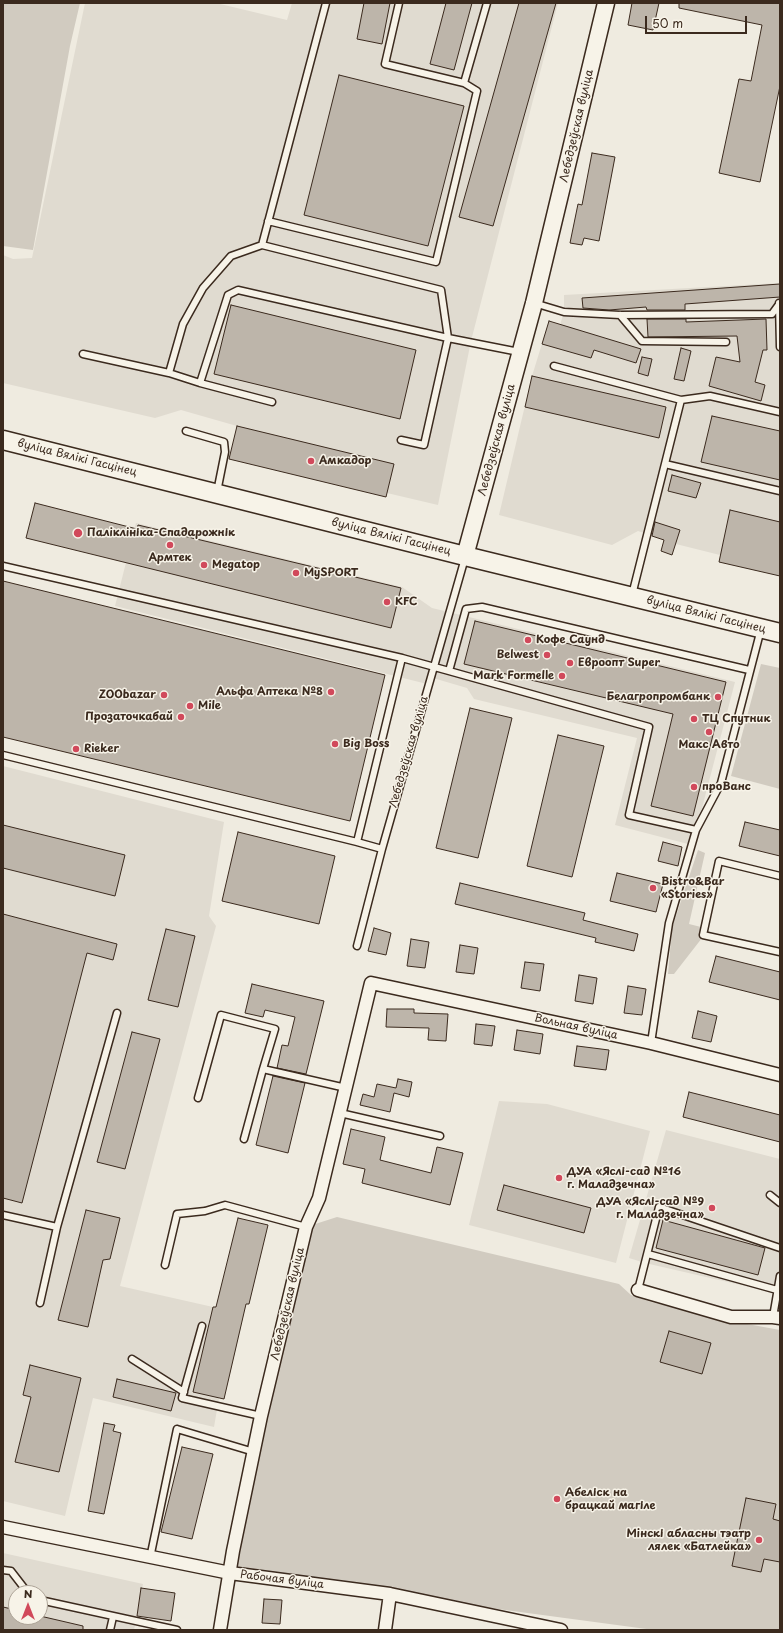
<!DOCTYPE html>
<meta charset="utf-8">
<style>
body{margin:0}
#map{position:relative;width:783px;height:1633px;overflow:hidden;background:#efebe0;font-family:"Playpen Sans",sans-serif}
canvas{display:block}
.frame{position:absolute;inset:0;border:4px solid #3b2a1e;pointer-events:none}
.north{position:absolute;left:8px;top:1585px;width:40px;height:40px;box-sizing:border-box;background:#f7f3e8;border:1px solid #aca397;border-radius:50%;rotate:0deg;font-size:11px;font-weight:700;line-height:16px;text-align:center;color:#3b2a1e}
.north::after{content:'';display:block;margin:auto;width:14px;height:18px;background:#d1495b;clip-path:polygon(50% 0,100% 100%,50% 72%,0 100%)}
.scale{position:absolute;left:645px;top:16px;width:102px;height:18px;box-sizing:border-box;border:2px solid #3b2a1e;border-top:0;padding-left:5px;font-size:12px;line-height:14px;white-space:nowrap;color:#3b2a1e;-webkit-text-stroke:3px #f7f3e8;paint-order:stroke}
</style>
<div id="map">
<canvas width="783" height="1633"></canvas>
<div class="frame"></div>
<div class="north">N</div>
<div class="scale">50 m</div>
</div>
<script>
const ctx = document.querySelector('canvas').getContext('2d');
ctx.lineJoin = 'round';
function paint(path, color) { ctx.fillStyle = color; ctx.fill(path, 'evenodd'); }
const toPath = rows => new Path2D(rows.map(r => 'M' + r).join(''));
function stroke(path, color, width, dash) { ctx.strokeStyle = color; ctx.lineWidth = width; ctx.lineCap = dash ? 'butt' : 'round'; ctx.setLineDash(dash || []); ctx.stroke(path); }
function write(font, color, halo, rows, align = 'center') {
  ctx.font = font + ' "Playpen Sans",sans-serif'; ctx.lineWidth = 3; ctx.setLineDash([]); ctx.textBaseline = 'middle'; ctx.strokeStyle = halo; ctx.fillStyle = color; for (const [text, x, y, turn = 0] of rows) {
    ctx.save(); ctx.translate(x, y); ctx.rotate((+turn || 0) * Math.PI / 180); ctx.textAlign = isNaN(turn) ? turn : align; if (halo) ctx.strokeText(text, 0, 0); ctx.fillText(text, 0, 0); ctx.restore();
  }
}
const built = toPath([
 [85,3,216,3,287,20,292,3,558,3,471,341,438,505,387,493,386,497,229,459,237,426,181,410,155,418,3,383,3,255,13,259,32,258],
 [780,283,780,576,719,562,720,555,676,544,638,531,612,545,499,515,532,376,549,321,560,325,564,312,564,295],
 [136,523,402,587,432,608,735,682,702,808,693,827,688,844,615,825,637,738,474,699,467,688,433,678,431,685,115,606],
 [3,766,224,822,209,916,216,926,120,1286,244,1314,224,1399,219,1398,214,1427,93,1398,65,1516,3,1501],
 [499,1101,547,1104,650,1131,616,1263,469,1225],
 [666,1130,780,1159,780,1294,645,1263,629,1258],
 [3,1553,143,1584,134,1630,3,1630],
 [16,1593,40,1593,40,1617,16,1617]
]);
const green = toPath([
 [3,3,80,3,70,46,33,250,3,246],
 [761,664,780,668,780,789,731,776],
 [698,850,705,853,689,924,709,929,674,974,668,974,672,928],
 [337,1217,619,1284,631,1295,651,1302,731,1321,780,1330,780,1630,654,1630,230,1573,306,1227]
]);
const building = toPath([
 [364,3,390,3,382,44,357,39,364,3],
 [446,3,472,3,454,70,430,64,446,3],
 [519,3,556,3,493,226,459,217,519,3],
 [632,3,659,3,653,30,628,25,632,3],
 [679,3,780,3,780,86,760,182,719,173,739,79,751,81,762,25,679,8,679,3],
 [339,75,464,106,428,246,304,215,339,75],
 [592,153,615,157,599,241,584,238,582,245,570,243,578,204,582,205,592,153],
 [780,284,780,297,685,304,685,310,647,310,646,307,609,310,583,308,582,298,780,284],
 [231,305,416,350,400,419,214,374,231,305],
 [647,319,686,319,686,322,766,319,767,350,763,350,755,382,765,385,761,401,709,386,716,357,740,362,737,336,648,337,647,319],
 [549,321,641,349,636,363,594,350,591,358,542,344,549,321],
 [681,348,691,351,684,381,674,379,681,348],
 [642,357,652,359,648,376,638,373,642,357],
 [532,376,666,407,659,438,525,407,532,376],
 [712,416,780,431,780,480,701,462,712,416],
 [237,426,394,464,386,497,229,459,237,426],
 [672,475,701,483,696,498,668,491,672,475],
 [35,503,137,529,138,525,401,588,391,628,26,538,35,503],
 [730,510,780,522,780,576,719,562,730,510],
 [655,522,680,530,672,555,661,551,664,540,652,536,655,522],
 [3,581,385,675,350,821,3,737,3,581],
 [475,621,726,682,693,816,651,806,673,714,464,664,475,621],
 [470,708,512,718,478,858,436,848,470,708],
 [558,735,604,746,572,877,527,866,558,735],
 [745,822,780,830,780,856,739,846,745,822],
 [3,825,125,855,115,896,3,868,3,825],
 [238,832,335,856,319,924,222,901,238,832],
 [663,842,682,847,678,866,658,861,663,842],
 [617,873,663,884,656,912,610,901,617,873],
 [460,883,585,913,583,920,638,934,634,951,595,942,596,938,455,904,460,883],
 [3,914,117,944,113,960,87,953,22,1203,3,1198,3,914],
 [374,928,391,933,386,955,368,951,374,928],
 [166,929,195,936,178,1007,148,1000,166,929],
 [411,939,429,942,425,968,407,966,411,939],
 [460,945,478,948,474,974,456,972,460,945],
 [716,956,780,972,780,1000,709,982,716,956],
 [525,962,544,964,540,991,521,988,525,962],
 [579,975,597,978,593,1004,575,1001,579,975],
 [252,984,324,1001,306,1074,277,1068,282,1045,288,1046,295,1017,265,1010,263,1017,245,1013,252,984],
 [628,986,646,989,642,1015,624,1013,628,986],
 [387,1009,414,1009,414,1013,448,1014,446,1041,428,1040,429,1028,386,1027,387,1009],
 [698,1011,717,1016,711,1042,692,1038,698,1011],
 [476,1024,495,1026,492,1046,474,1044,476,1024],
 [517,1030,543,1034,540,1054,514,1050,517,1030],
 [132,1032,160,1039,125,1169,97,1162,132,1032],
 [577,1046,609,1050,606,1070,574,1066,577,1046],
 [273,1076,305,1083,288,1153,256,1145,273,1076],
 [398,1079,412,1082,409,1097,394,1093,390,1112,360,1105,363,1094,374,1097,377,1084,396,1088,398,1079],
 [689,1092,780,1115,780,1142,683,1117,689,1092],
 [351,1129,385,1137,380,1160,431,1173,437,1147,463,1153,450,1205,362,1183,365,1169,343,1164,351,1129],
 [504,1185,591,1208,584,1233,497,1210,504,1185],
 [86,1210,120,1218,110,1259,103,1260,88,1327,58,1320,86,1210],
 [238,1218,268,1225,249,1304,246,1304,224,1399,193,1392,213,1307,216,1307,238,1218],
 [663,1220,765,1248,758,1275,656,1248,663,1220],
 [669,1331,711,1343,702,1374,660,1362,669,1331],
 [30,1365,81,1378,59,1472,15,1462,31,1397,23,1395,30,1365],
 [117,1379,176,1393,171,1411,113,1397,117,1379],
 [104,1423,115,1425,113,1431,121,1433,104,1514,88,1511,104,1423],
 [182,1447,213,1454,192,1539,161,1532,182,1447],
 [746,1498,776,1504,773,1519,780,1521,780,1562,764,1559,761,1572,732,1566,746,1498],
 [141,1588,175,1593,171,1621,137,1616,141,1588],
 [264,1599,282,1600,280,1624,262,1623,264,1599],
 [3,1607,16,1610,16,1617,40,1617,40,1616,83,1626,83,1630,3,1630,3,1607]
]);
const service = toPath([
 [399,3,385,64,464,83,487,3],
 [268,221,436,262,477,91,464,83],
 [262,245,441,290,448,338,519,352],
 [534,303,564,312,620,315,772,314,780,303],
 [779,303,780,347],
 [620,315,642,341,726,342],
 [83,354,169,373,183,324,203,288,231,256,262,245,326,3],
 [554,366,681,400,632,595],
 [169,373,200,383],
 [681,400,710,396,780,412],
 [272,402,200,383,228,295,238,290,448,338,424,445,401,440],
 [186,431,224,442,225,452,217,492],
 [665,464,780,491],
 [3,566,402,658],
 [449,671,649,727,629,815,696,830],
 [3,755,357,842,402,658,449,671,466,609,482,607,749,670],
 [357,842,382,849,465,558],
 [780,876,719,861,703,935,780,952],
 [357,946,382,849],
 [651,1043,669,923,696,830,721,783,761,629],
 [198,1098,221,1015,275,1029,263,1069,346,1088],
 [340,1113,440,1136],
 [244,1139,263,1069],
 [770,1195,780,1203],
 [3,1215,57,1227,40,1303],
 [57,1227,117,1013],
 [648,1254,777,1290],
 [165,1265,177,1214,205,1211,225,1205,306,1227],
 [638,1290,659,1207,780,1248],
 [773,1317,780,1276],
 [202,1326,182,1398,261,1416],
 [132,1359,184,1392],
 [150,1558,177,1429,254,1452],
 [3,1570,11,1571,28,1593],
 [40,1600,177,1630],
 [110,1630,113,1617]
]);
const minor = toPath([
 [638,1290,731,1317,773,1317,780,1318],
 [3,1527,230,1573,390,1594,561,1630],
 [220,1630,233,1551,261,1416,306,1227,319,1198,371,983,651,1043,780,1075],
 [385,1630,390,1594]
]);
const secondary = toPath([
 [465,556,534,303,606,3]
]);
const primary = toPath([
 [3,440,465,556,780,633]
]);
const markers = [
 [311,461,4,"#d1495b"],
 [78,533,5,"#d1495b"],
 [170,545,4,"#d1495b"],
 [204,565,4,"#d1495b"],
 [296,573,4,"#d1495b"],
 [387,602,4,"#d1495b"],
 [528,640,4,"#d1495b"],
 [547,655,4,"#d1495b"],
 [570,663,4,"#d1495b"],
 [562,676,4,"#d1495b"],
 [331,692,4,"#d1495b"],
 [164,695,4,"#d1495b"],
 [718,697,4,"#d1495b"],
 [190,706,4,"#d1495b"],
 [181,717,4,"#d1495b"],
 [694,719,4,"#d1495b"],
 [709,732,4,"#d1495b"],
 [335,744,4,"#d1495b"],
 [76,749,4,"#d1495b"],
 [694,787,4,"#d1495b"],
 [653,888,4,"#d1495b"],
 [559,1178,4,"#d1495b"],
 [712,1208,4,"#d1495b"],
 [557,1499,4,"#d1495b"],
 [759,1540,4,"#d1495b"]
];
const streetNames = [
 ["Лебедзеўская вуліца",577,126,-77],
 ["Лебедзеўская вуліца",497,440,-75],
 ["вуліца Вялікі Гасцінец",77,458,14],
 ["вуліца Вялікі Гасцінец",391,537,14],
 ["вуліца Вялікі Гасцінец",706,615,14],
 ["Лебедзеўская вуліца",409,752,-74],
 ["Вольная вуліца",576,1027,12],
 ["Лебедзеўская вуліца",288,1304,-77],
 ["Рабочая вуліца",282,1580,7]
];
const poiNames = [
 ["Амкадор",319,461],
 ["Паліклініка-Спадарожнік",87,533],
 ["Армтек",170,558,"center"],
 ["Megatop",212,565],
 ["MySPORT",304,573],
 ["KFC",395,602],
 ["Кофе Саунд",536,640],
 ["Belwest",539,655,"right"],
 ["Евроопт Super",578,663],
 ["Mark Formelle",554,676,"right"],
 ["Альфа Аптека №8",323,692,"right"],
 ["ZOObazar",156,695,"right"],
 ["Белагропромбанк",710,697,"right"],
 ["Mile",198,706],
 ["Прозаточкабай",173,717,"right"],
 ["ТЦ Спутник",702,719],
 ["Big Boss",343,744],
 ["Макс Авто",709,745,"center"],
 ["Rieker",84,749],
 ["проВанс",702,787],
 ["Bistro&Bar",661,882],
 ["«Stories»",661,895],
 ["ДУА «Яслі-сад №16",567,1172],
 ["г. Маладзечна»",567,1185],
 ["ДУА «Яслі-сад №9",704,1202,"right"],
 ["г. Маладзечна»",704,1215,"right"],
 ["Абеліск на",565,1493],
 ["брацкай магіле",565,1506],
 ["Мінскі абласны тэатр",751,1534,"right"],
 ["лялек «Батлейка»",751,1547,"right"]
];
paint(built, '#e0dbd0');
paint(green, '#d1cbc0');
paint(building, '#bdb5aa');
stroke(building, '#3b2a1e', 1);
stroke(service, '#3b2a1e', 9);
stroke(minor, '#3b2a1e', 15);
stroke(secondary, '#3b2a1e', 19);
stroke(primary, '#3b2a1e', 21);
stroke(service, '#f7f3e8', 6);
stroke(minor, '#f7f3e8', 12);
stroke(secondary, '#f7f3e8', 16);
stroke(primary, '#f7f3e8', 18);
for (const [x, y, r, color] of markers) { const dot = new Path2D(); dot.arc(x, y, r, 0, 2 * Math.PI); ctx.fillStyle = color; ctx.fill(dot); stroke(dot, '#f7f3e8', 1.5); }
write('11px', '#3b2a1e', '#f7f3e8', streetNames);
write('bold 11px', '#3b2a1e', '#f7f3e8', poiNames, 'left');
</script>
